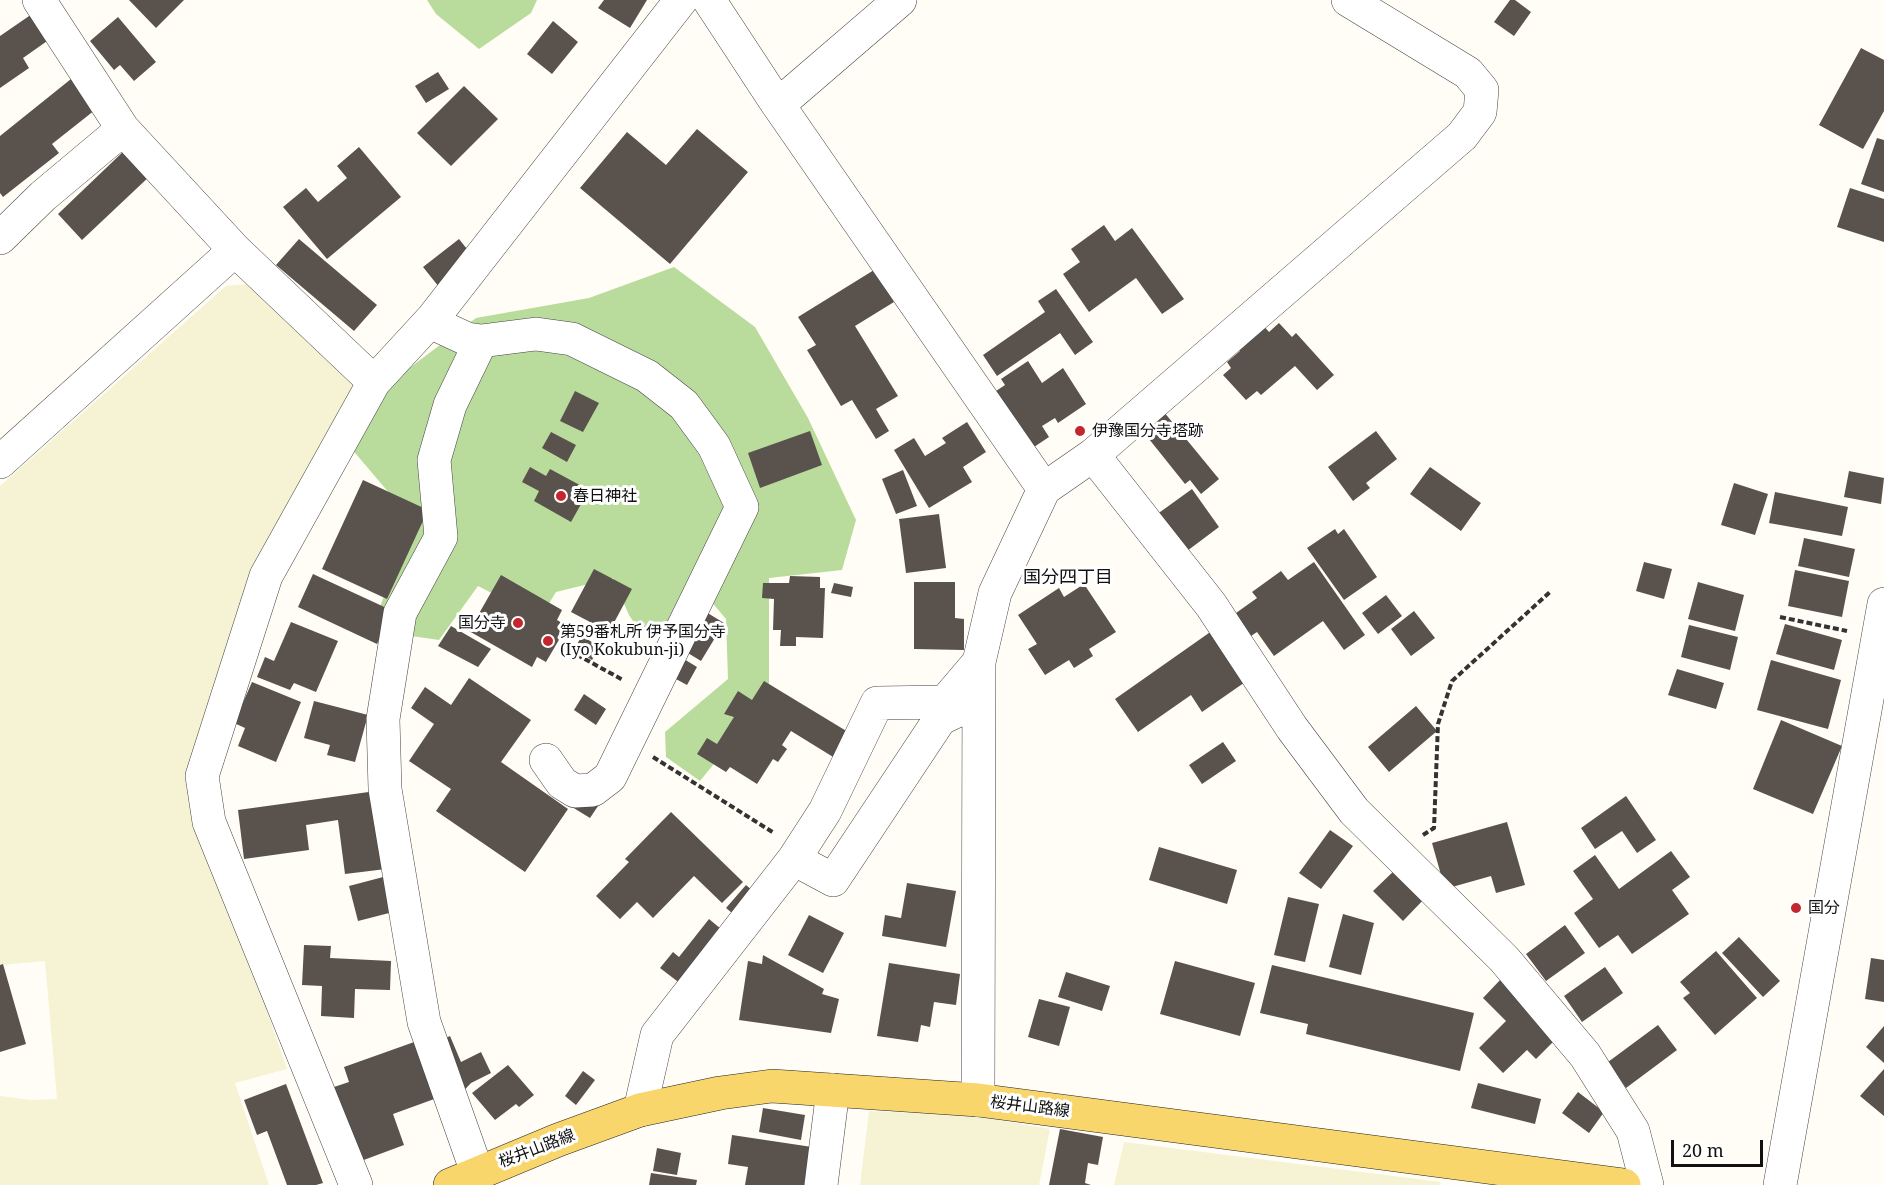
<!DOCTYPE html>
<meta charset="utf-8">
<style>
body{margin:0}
#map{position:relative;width:1884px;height:1185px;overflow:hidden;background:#fffdf5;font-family:"Noto Serif",serif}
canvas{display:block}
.scale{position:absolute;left:1671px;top:1140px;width:92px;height:27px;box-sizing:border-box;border:3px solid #111;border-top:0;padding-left:8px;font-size:18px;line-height:21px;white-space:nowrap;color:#111;-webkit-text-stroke:4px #fff;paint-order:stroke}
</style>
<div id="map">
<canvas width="1884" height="1185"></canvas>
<div class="scale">20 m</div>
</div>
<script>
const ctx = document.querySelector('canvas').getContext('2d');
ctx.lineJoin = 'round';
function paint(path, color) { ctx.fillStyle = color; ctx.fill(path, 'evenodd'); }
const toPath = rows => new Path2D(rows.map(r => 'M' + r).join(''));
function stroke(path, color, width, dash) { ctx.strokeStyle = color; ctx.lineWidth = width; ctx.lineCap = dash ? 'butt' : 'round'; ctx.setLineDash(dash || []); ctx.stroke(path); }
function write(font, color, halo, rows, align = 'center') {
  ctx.font = font + ' "Noto Serif","Noto Sans JP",serif'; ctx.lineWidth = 6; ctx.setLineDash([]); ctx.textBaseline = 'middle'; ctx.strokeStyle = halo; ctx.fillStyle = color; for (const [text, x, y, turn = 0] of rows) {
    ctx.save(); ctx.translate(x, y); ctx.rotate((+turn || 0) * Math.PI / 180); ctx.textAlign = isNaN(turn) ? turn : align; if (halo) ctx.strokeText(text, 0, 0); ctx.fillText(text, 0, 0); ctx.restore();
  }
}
const farmland = toPath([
 [247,284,360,391,186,777,287,1069,235,1083,269,1185,0,1185,0,1096,32,1100,57,1099,45,961,0,965,0,486,226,286],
 [869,1111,970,1115,1050,1129,1039,1185,860,1185],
 [1124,1142,1441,1182,1440,1185,1114,1185]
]);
const forest = toPath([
 [427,0,537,0,531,13,479,49,436,14],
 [674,267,755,327,808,418,856,520,842,570,769,578,769,696,700,781,666,757,665,732,728,679,726,619,710,600,687,615,639,630,629,615,613,578,556,592,540,618,478,586,439,640,371,630,413,521,350,447,388,384,476,318,589,298]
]);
const building = toPath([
 [129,0,184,0,156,28],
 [604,0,647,0,630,28,598,8],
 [1510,0,1515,0,1531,12,1514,36,1494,22],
 [32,14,50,39,23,58,29,68,0,88,0,36],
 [118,17,156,62,134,81,120,65,114,70,90,41],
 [553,21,578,42,552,74,527,54],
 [1861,48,1884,60,1884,111,1863,149,1819,125],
 [438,72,449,89,426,103,415,86],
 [71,79,95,110,52,144,59,153,3,197,0,193,0,136],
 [464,86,498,119,451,166,417,133],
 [697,129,748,172,670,264,580,188,627,132,666,165],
 [1877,138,1884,140,1884,192,1861,184],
 [359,147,401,197,327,259,283,207,306,188,318,202,347,178,337,166],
 [127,148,152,174,82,240,58,214],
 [1850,188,1884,199,1884,242,1837,227],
 [1104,225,1115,241,1132,228,1184,299,1162,314,1136,278,1089,312,1063,274,1080,262,1071,249],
 [299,239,377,305,354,331,276,265],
 [459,239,475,259,439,287,423,267],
 [874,270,894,302,855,326,898,396,876,409,889,431,876,439,852,400,841,406,807,350,816,345,798,317],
 [1056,289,1093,342,1075,355,1060,333,997,376,983,355,1045,312,1038,301],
 [1279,323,1292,337,1296,333,1334,375,1317,390,1295,366,1261,395,1257,391,1246,400,1223,375,1231,368,1227,362,1240,351,1236,346,1262,324,1269,332],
 [1028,361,1042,383,1063,368,1086,404,1058,423,1055,418,1042,426,1049,437,1025,453,987,397,1005,385,1001,379],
 [575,391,599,403,583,432,560,421],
 [1159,406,1219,479,1201,494,1190,480,1185,484,1137,424],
 [967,422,986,452,963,467,972,482,929,508,894,450,914,438,925,456,946,443,942,438],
 [810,431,822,465,760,488,748,453],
 [1376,431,1397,459,1366,483,1370,488,1353,501,1328,467],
 [551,432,576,445,567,462,542,448],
 [530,467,546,476,550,469,589,490,571,522,534,501,539,491,522,482],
 [1430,467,1481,503,1461,531,1410,494],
 [903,470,917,506,896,514,882,479],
 [1849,471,1884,478,1881,504,1844,497],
 [363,480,428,510,387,599,322,569],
 [1734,483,1768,494,1755,535,1721,525],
 [1192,489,1219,527,1183,554,1156,515],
 [1775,492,1848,507,1842,536,1769,523],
 [939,514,946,568,906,573,899,519],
 [1335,529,1338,534,1344,529,1377,577,1344,600,1307,548],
 [1804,538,1855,549,1849,577,1798,566],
 [1314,562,1365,635,1344,650,1323,621,1274,656,1257,632,1245,640,1229,618,1257,598,1252,592,1281,571,1288,580],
 [1644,562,1672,569,1664,599,1636,591],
 [594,569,632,589,609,632,571,612],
 [1795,570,1849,581,1842,617,1788,606],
 [313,574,393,611,377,644,298,607],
 [501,575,562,610,557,620,567,626,546,662,537,657,532,667,469,631],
 [790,576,820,577,820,588,825,588,823,638,796,637,796,646,780,646,781,630,773,630,774,599,762,598,763,583,789,583],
 [914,582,955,582,955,618,964,619,964,650,914,649],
 [1698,582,1744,595,1735,631,1688,619],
 [834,583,853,587,851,597,831,593],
 [1084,584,1116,632,1089,649,1093,656,1074,668,1069,660,1045,675,1028,649,1037,644,1018,615,1059,588,1064,597],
 [1386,595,1402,616,1378,634,1362,613],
 [701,609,724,623,701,661,678,647],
 [1414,611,1435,638,1411,656,1391,629],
 [291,622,338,641,316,692,294,683,290,690,257,677,265,657,274,661],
 [1785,624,1842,640,1834,670,1776,654],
 [1689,625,1738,637,1730,670,1681,657],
 [451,626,491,649,478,667,438,646],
 [1216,628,1251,678,1202,712,1191,695,1138,732,1115,699],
 [582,636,600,647,592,660,574,649],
 [674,653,697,667,687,685,663,672],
 [1771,660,1841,680,1828,729,1757,710],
 [1677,669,1724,683,1716,709,1668,695],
 [469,678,531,720,501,762,568,809,525,872,436,811,451,789,409,761,434,724,411,708,425,687,451,705],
 [764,681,853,735,838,760,791,731,782,745,787,749,778,762,773,759,757,784,730,767,726,772,697,754,707,738,717,744,734,717,724,714,738,691,752,700],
 [252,682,301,702,276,762,238,746,245,728,234,723],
 [584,694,606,709,596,725,574,710],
 [314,701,368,715,355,762,327,755,330,745,304,738],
 [1416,706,1437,731,1389,772,1368,747],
 [1781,720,1842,746,1813,814,1753,789],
 [1223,742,1236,761,1202,784,1189,765],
 [376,791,386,869,345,874,338,820,306,825,309,850,244,859,238,810],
 [579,796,598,806,590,818,572,807],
 [1626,796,1656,840,1637,853,1622,831,1595,849,1581,828],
 [671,812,743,882,722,903,694,876,653,918,637,902,620,919,596,896,629,862,625,859],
 [1507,822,1525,885,1496,893,1491,876,1445,889,1432,843],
 [1330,830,1353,846,1321,889,1299,873],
 [1159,847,1237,870,1227,904,1149,880],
 [1671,851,1690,877,1672,890,1689,914,1632,954,1618,935,1599,948,1574,913,1593,899,1573,871,1595,855,1619,889],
 [1398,867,1427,896,1403,921,1373,891],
 [387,876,397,911,358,921,349,886],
 [907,883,956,891,946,947,882,936,885,915,901,918],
 [746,885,762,899,743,922,726,908],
 [1288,897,1319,904,1305,962,1274,955],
 [1343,914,1374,923,1361,975,1329,967],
 [809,915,844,933,823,973,788,955],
 [709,919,733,939,690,991,660,968,673,952,679,957],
 [1565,925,1585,953,1546,981,1526,954],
 [1739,937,1780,981,1763,997,1722,953],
 [304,945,331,946,330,958,391,961,390,990,355,989,354,1018,321,1016,322,986,302,985],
 [1716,951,1757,998,1715,1035,1683,998,1690,993,1680,982],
 [763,955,824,989,822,994,839,999,831,1033,739,1020,748,961,762,964],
 [1871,958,1884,960,1884,1002,1865,999],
 [1175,961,1255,983,1240,1036,1160,1014],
 [889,963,960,974,956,1005,934,1002,930,1027,921,1025,918,1042,877,1036],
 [3,964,26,1044,0,1052,0,965],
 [1272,965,1474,1013,1460,1071,1306,1034,1308,1024,1260,1013],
 [1605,967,1623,993,1582,1022,1564,996],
 [1066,972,1110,986,1102,1011,1058,997],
 [1501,979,1558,1037,1536,1059,1527,1050,1503,1073,1479,1048,1506,1021,1483,998],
 [1039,999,1070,1007,1059,1046,1028,1037],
 [1658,1025,1677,1050,1626,1088,1608,1062],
 [1884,1026,1884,1063,1866,1047],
 [450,1036,461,1062,481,1052,491,1073,471,1083,457,1098,433,1044],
 [417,1041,437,1098,393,1114,404,1145,361,1161,334,1087,349,1082,344,1067],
 [508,1065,534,1095,519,1107,516,1104,495,1120,472,1093],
 [1884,1069,1884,1116,1860,1096],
 [583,1071,595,1080,576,1105,565,1096],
 [1478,1083,1541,1099,1535,1124,1471,1108],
 [286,1084,323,1183,316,1185,287,1185,267,1131,257,1135,244,1100],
 [1578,1092,1604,1112,1589,1133,1562,1113],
 [763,1108,805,1115,801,1140,759,1132],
 [1060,1129,1103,1137,1098,1165,1088,1163,1085,1183,1091,1185,1049,1185],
 [732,1135,812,1147,807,1185,745,1185,748,1167,728,1164],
 [657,1148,681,1153,677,1175,653,1171],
 [651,1173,697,1180,696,1185,649,1185]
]);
const path = toPath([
 [1780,617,1847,631],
 [561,646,623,680],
 [653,757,774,833],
 [1423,835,1434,828,1438,724,1452,681,1550,592]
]);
const minor = toPath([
 [39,0,123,129,235,250,374,382],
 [709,0,772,96,1044,489],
 [778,105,900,0],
 [0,238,43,196,123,129],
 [433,318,441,327,467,339,481,341,536,334,572,339,647,376,684,405,714,446,742,507,610,777,593,790,575,791,562,783,546,760],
 [1093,455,1211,605,1292,728,1354,811,1504,959,1585,1055,1633,1131,1647,1185],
 [0,462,235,250],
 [794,859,833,880,940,719,973,703],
 [978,1100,979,662,995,593,1044,489,1093,455,1462,136,1480,112,1482,90,1468,73,1348,0],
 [640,1110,657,1035,794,859,825,811,877,703,945,702,979,662],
 [477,1172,424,1022,385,789,383,719,400,613,441,537,434,460,450,405,481,341],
 [356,1185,209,822,202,776,266,576,374,382,433,318,681,0],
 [821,1185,833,1090],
 [1780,1185,1884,604]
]);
const major = toPath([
 [450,1185,558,1140,640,1110,720,1093,772,1086,978,1100,1624,1185]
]);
const markers = [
 [1080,431,6,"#c4262e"],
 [561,496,6,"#c4262e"],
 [518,623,6,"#c4262e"],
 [548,641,6,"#c4262e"],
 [1796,908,6,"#c4262e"]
];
const poiNames = [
 ["伊豫国分寺塔跡",1092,431],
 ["春日神社",573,496],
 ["国分寺",506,623,"right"],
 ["第59番札所 伊予国分寺",560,632],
 ["(Iyo Kokubun-ji)",560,650],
 ["国分",1808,908]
];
const streetNames = [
 ["桜井山路線",1030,1107,7],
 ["桜井山路線",537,1149,-21]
];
const neighbourhoodNames = [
 ["国分四丁目",1068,578]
];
paint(farmland, '#f6f3d4');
paint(forest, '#b9dc9c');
paint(building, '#5a524d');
stroke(minor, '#444', 34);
stroke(major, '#222', 34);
stroke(path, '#333', 4, [6, 3]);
stroke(minor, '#fff', 33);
stroke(major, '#f9d66b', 33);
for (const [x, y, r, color] of markers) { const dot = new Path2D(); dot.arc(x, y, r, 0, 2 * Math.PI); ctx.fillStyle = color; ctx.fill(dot); stroke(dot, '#fff', 2); }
write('16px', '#111', '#fff', poiNames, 'left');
write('16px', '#111', '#fff', streetNames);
write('18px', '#111', '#fff', neighbourhoodNames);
</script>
